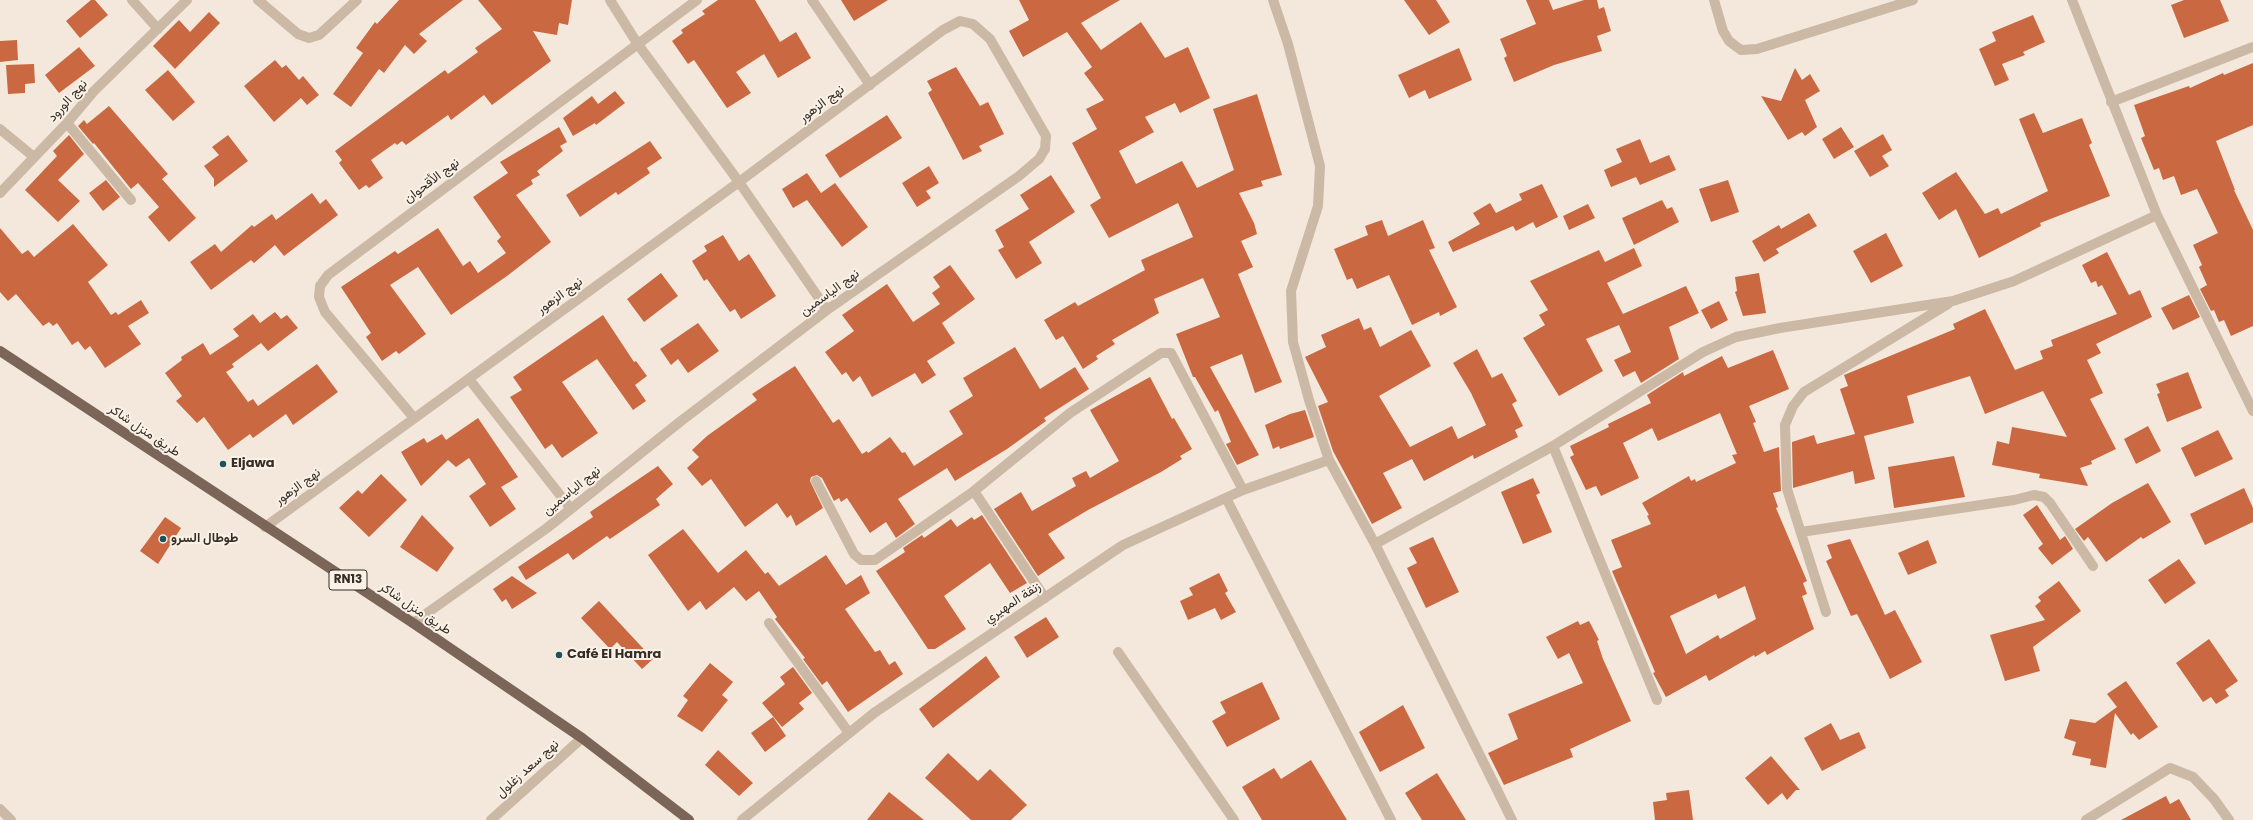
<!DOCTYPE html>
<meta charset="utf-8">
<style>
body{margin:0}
canvas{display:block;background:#f3e8db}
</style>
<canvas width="2253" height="820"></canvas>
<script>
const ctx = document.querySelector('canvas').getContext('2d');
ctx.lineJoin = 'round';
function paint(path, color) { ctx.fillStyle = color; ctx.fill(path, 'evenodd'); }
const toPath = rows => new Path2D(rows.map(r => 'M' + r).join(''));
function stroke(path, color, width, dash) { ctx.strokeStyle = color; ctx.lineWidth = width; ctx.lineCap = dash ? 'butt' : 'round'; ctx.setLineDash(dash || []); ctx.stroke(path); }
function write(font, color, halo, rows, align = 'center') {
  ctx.font = font + ' Poppins,Vazirmatn,sans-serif'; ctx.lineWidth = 4; ctx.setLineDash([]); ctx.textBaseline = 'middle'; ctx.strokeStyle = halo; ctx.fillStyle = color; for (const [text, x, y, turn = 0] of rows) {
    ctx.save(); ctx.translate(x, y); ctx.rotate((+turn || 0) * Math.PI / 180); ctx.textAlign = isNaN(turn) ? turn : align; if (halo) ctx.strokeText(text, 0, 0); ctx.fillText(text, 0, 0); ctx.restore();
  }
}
const building = toPath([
 [91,0,95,0,108,15,80,38,66,21],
 [399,0,463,0,419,34,427,41,414,54,405,45,384,73,379,69,351,107,333,94,363,53,356,48,375,22,377,24],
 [478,0,572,0,568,25,559,23,557,35,533,31,551,61,492,105,484,95,451,120,448,115,406,145,402,141,397,145,395,143,371,160,383,178,369,188,366,185,359,190,339,163,342,160,335,151,445,70,448,74,478,52,475,48,502,29],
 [718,0,755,0,780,42,796,32,811,58,778,78,764,54,736,72,751,93,727,108,694,60,688,64,672,41,683,33,681,30,705,14,702,11],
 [841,0,888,0,854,21],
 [1019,0,1120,0,1081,23,1101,50,1141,22,1165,58,1188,47,1210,98,1180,113,1175,103,1145,117,1154,132,1119,151,1136,184,1182,161,1197,188,1234,170,1213,109,1257,94,1282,175,1261,181,1263,186,1239,193,1254,223,1257,234,1241,241,1253,267,1238,274,1282,382,1255,393,1242,354,1210,367,1259,455,1237,465,1226,444,1231,442,1218,410,1215,412,1195,377,1193,377,1176,334,1220,317,1203,278,1154,299,1159,313,1112,340,1115,344,1096,356,1098,359,1083,369,1063,336,1056,340,1044,320,1075,302,1078,306,1145,270,1141,260,1193,237,1178,203,1109,238,1090,205,1101,198,1072,143,1097,129,1086,109,1104,100,1084,73,1092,67,1067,32,1023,57,1009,31,1029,20],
 [1404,0,1436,0,1450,22,1429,35],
 [1526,0,1549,0,1553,10,1584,0,1597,0,1599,9,1604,7,1611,31,1597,36,1602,51,1554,65,1514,82,1504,58,1507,56,1500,39,1536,24],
 [2184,0,2220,0,2229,21,2184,38,2171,5],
 [209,12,220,23,175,69,153,46,179,20,190,32],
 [2033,15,2045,42,2023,52,2025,55,2002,64,2009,80,1995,86,1979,49,1996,41,1992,32],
 [17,40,18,60,0,62,0,41],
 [79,47,95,66,59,93,45,75],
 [1459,48,1472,80,1429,99,1425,90,1409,98,1398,75],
 [275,60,282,68,286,65,299,80,303,76,319,95,307,105,301,98,274,122,244,86],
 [2253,63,2253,125,2216,141,2235,190,2234,190,2253,230,2253,326,2231,336,2224,320,2219,322,2214,310,2211,311,2200,289,2207,285,2199,267,2202,265,2193,245,2218,233,2197,189,2181,195,2174,176,2163,180,2159,168,2154,170,2141,138,2145,136,2134,105,2189,86,2190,88,2223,73,2224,75],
 [34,64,35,83,25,84,25,93,8,94,6,65],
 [956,67,980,106,988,102,1004,134,979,146,982,151,963,160,928,93,932,90,927,81],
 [1795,68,1802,80,1810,74,1820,91,1805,100,1817,127,1805,136,1802,132,1788,140,1761,96,1781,101],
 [168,70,195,102,173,121,145,90],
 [615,91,625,103,596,125,595,123,573,136,563,118,592,96,598,104],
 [109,106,168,174,162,179,196,218,169,242,148,217,159,207,138,183,131,189,94,143,93,144,78,126,84,120,87,124],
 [2034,113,2043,133,2082,118,2092,143,2089,145,2110,196,2040,223,2041,226,1979,258,1956,209,1939,220,1922,193,1956,172,1985,214,1998,208,2001,214,2048,191,2019,119],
 [887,115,902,138,840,178,825,155],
 [559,127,567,142,560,146,563,151,537,171,540,175,531,180,533,184,516,195,551,242,507,276,451,315,418,267,390,285,426,334,399,354,396,351,382,361,366,337,371,333,341,287,395,251,398,254,438,228,463,266,470,261,478,273,506,253,497,241,501,237,473,197,508,173,500,162],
 [1841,127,1854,147,1834,159,1822,139],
 [1883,134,1892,150,1882,156,1889,166,1870,177,1854,151],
 [69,135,84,154,58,180,80,201,58,222,25,190,57,156,53,151],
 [228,135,248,161,214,187,214,179,204,166,219,155,212,147],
 [1640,139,1650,163,1669,155,1676,170,1640,185,1636,177,1611,187,1604,170,1622,162,1616,149],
 [650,141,662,158,647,168,650,173,618,195,616,192,580,217,566,195],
 [929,166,939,183,926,191,931,198,917,207,902,183],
 [807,173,821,193,835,183,868,227,842,247,807,200,793,208,782,189],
 [1051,175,1075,212,1029,242,1042,263,1016,279,998,250,1004,247,995,230,1029,209,1020,195],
 [106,180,120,197,103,211,89,193],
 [1728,180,1739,212,1711,222,1699,189],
 [1542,184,1558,217,1536,228,1533,222,1516,231,1513,226,1453,252,1448,242,1480,224,1473,213,1490,203,1496,213,1522,200,1519,194],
 [312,193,320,204,326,199,338,215,284,256,275,245,254,263,251,260,211,290,190,262,215,244,221,252,252,225,254,227,272,214,276,220],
 [1662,200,1667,209,1672,207,1679,222,1634,245,1622,218],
 [1588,204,1595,218,1569,230,1563,216],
 [1809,213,1817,226,1776,249,1779,253,1764,262,1752,241,1779,225,1781,229],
 [1382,220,1388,236,1423,220,1435,248,1429,250,1457,307,1440,316,1439,312,1412,325,1389,275,1357,289,1352,278,1347,280,1334,249,1368,235,1365,226],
 [73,224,108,265,88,282,111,315,116,312,118,315,141,300,149,313,128,326,141,344,105,368,90,346,85,350,78,341,72,345,57,323,53,326,49,322,43,326,16,294,8,301,0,292,0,228,22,254,28,250,34,257],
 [1886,233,1903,266,1871,283,1853,251],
 [723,235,739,261,749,254,776,296,741,319,735,309,730,312,707,279,704,281,692,261,707,251,704,246],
 [1634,248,1642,266,1607,283,1623,314,1686,286,1699,313,1669,327,1679,359,1641,383,1635,371,1623,377,1614,360,1631,352,1619,325,1586,339,1603,371,1559,396,1523,338,1545,325,1539,315,1548,310,1530,281,1599,250,1605,262],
 [2107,252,2129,295,2140,290,2152,317,2096,344,2101,353,2087,360,2103,393,2090,399,2116,449,2091,461,2092,464,2080,468,2088,486,2039,478,2040,474,1992,465,1997,441,2009,444,2012,427,2067,437,2043,391,1985,414,1970,376,1907,396,1914,423,1864,436,1875,479,1855,484,1853,471,1793,488,1792,442,1814,435,1817,444,1855,434,1840,389,1848,386,1844,375,1955,329,1953,324,1985,309,2015,370,2043,359,2040,351,2053,346,2051,340,2117,314,2102,285,2098,287,2096,281,2091,283,2082,265],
 [950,265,975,299,942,323,955,343,927,361,936,375,922,384,915,373,872,397,860,376,853,382,846,372,842,375,825,352,854,331,842,315,887,284,913,322,940,304,932,293,940,287,933,277],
 [661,273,678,296,644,322,627,299],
 [1759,273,1766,313,1743,316,1735,292,1737,291,1735,277],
 [2189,295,2200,317,2173,330,2161,308],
 [1719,301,1728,320,1711,329,1701,310],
 [275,312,281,319,287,315,298,328,268,351,261,343,232,364,234,367,226,372,248,402,253,399,258,406,317,364,338,392,293,425,286,414,253,438,250,434,228,450,204,417,197,423,176,401,182,396,165,373,182,360,181,357,203,343,210,355,239,336,233,329,253,314,260,323],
 [603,315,634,362,636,361,647,376,635,385,646,401,633,410,597,359,562,382,598,433,562,458,552,444,545,449,510,397,522,390,513,377],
 [1359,318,1364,330,1371,327,1380,347,1411,330,1431,366,1379,396,1410,447,1452,426,1458,439,1486,425,1471,393,1453,363,1477,349,1492,378,1502,373,1517,401,1512,404,1523,426,1515,430,1518,437,1474,459,1473,455,1424,481,1412,459,1383,473,1402,508,1372,524,1333,451,1318,406,1328,402,1305,357,1326,347,1321,335],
 [698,323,719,351,688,373,678,359,671,365,660,349],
 [1015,347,1040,389,1075,367,1089,389,1044,418,1046,421,1007,449,955,481,947,468,898,499,915,524,896,538,886,522,870,533,847,498,841,502,839,498,834,501,822,478,817,475,811,477,810,481,823,508,796,526,791,515,787,518,777,503,745,527,711,479,702,486,687,468,699,457,692,450,707,436,757,400,752,394,795,366,833,423,839,419,862,454,867,451,868,453,890,437,902,453,905,452,914,466,963,434,949,411,973,396,963,378],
 [1773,350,1789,389,1749,406,1756,422,1753,423,1764,452,1779,447,1781,491,1773,493,1778,507,1776,508,1807,581,1803,583,1807,594,1802,596,1814,629,1767,655,1765,651,1755,657,1754,655,1709,681,1706,675,1666,697,1653,673,1655,672,1612,571,1622,567,1611,540,1651,524,1647,516,1649,515,1642,503,1689,476,1691,481,1695,479,1696,482,1736,463,1732,455,1737,454,1720,413,1658,441,1652,428,1623,443,1639,478,1601,496,1596,486,1586,490,1570,457,1574,455,1570,446,1609,427,1608,424,1651,403,1647,395,1683,372,1684,376,1722,356,1728,368],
 [1745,586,1756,619,1720,639,1718,635,1686,654,1670,616,1716,594,1718,599],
 [2188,372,2202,408,2167,422,2157,394,2160,393,2156,384],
 [1150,377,1172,419,1174,418,1192,449,1180,456,1182,459,1161,472,1088,510,1048,534,1065,558,1038,576,994,509,1021,492,1032,511,1076,486,1072,478,1086,471,1090,478,1119,461,1090,410],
 [1305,410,1314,437,1280,449,1279,446,1273,449,1265,425,1290,414],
 [478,418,518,477,501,487,516,509,490,527,469,496,486,484,469,458,456,467,448,460,421,486,401,452,424,438,427,443,442,434,446,440],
 [2148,426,2161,451,2136,464,2124,439],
 [2218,430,2233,459,2195,477,2181,448],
 [1954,456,1965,497,1894,508,1888,467],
 [658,466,673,484,656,499,660,505,610,539,607,536,573,560,568,553,526,580,518,567,593,517,590,512],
 [381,474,407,500,369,537,339,508,358,490,362,494],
 [1533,478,1540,493,1536,495,1552,532,1523,544,1501,492],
 [2148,483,2171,522,2143,539,2141,537,2106,562,2088,537,2084,541,2075,529,2112,503],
 [2244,488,2253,508,2253,522,2205,545,2190,514],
 [2037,505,2060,540,2065,536,2073,549,2052,565,2038,548,2043,544,2023,515],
 [422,515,454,548,437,572,400,547],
 [982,515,1027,583,1010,593,990,563,944,596,966,629,935,649,928,649,876,571,905,552,903,548,922,535,924,538,951,519,957,527,972,517,974,520],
 [165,517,181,528,158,564,140,551],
 [683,529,718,573,746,550,765,574,768,572,779,586,826,555,846,585,861,575,870,593,845,609,875,652,880,650,889,665,895,661,903,674,848,712,827,681,822,685,803,659,805,658,775,619,777,617,759,591,746,601,734,587,706,610,700,601,688,611,648,555],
 [1433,537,1459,592,1426,608,1407,568,1417,563,1409,548],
 [1850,539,1885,615,1895,610,1922,662,1890,679,1857,614,1851,616,1826,561,1832,558,1827,545],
 [1928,540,1937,563,1908,575,1898,553],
 [2179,559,2196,583,2165,604,2148,580],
 [1219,573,1228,591,1225,593,1236,612,1221,620,1215,608,1188,620,1180,601,1193,595,1189,588],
 [512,576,537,593,512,609,506,599,502,602,493,589],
 [2059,581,2081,611,2033,647,2040,671,2005,681,1990,635,2045,620,2035,606,2041,601,2038,597],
 [599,601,653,659,642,669,617,642,610,649,581,618],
 [1046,617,1059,637,1027,658,1014,637],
 [1578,621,1580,625,1589,621,1599,640,1597,641,1603,659,1631,721,1570,749,1573,757,1504,785,1488,753,1518,739,1508,714,1583,683,1569,653,1558,659,1546,637],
 [2209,639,2238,681,2225,690,2229,696,2216,704,2211,697,2203,702,2176,663],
 [986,656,1000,677,933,728,919,709],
 [710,663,733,682,722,695,728,700,702,732,677,716,688,700,683,696],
 [793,667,812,693,799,703,804,709,782,727,762,703,785,684,780,677],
 [2126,681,2158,727,2139,740,2133,733,2131,735,2115,713,2106,768,2090,765,2091,759,2072,755,2076,742,2064,738,2070,719,2095,723,2117,707,2107,694],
 [1262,682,1280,719,1227,747,1212,721,1226,713,1220,702],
 [1403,705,1425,748,1380,772,1359,732],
 [773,717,786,736,765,752,751,733],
 [1831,723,1840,740,1859,732,1866,748,1822,771,1804,738],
 [718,750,753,783,739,796,705,765],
 [948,753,978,781,990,769,1027,805,1011,820,971,820,925,778],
 [1771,756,1800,790,1796,790,1787,800,1782,793,1768,805,1745,778],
 [1311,760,1347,820,1262,820,1242,787,1274,768,1281,779],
 [1437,773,1466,820,1422,820,1405,793],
 [1689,790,1693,820,1655,820,1653,802,1667,800,1666,793],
 [889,792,924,820,867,820],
 [2166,796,2170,804,2179,799,2191,820,2121,820]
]);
const minor = toPath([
 [132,0,158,29],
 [258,0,298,34,309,38,319,35,357,0],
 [610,0,637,43,739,182,827,310],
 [812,0,870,85],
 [1273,0,1288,44,1320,166,1318,206,1291,291,1293,342,1309,400,1329,460,1375,544,1512,820],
 [1714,0,1723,31,1729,41,1741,50,1757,49,1913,0],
 [2072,0,2157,215,2253,411],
 [2111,102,2253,47],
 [67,123,131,200],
 [0,129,34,157],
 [0,193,67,123,94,91,187,0],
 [469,379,571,509],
 [414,418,325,312,319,297,320,286,328,275,697,0],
 [1553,446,1657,700],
 [816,481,854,554,861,560,875,560,974,491,1070,413,1161,353,1171,353,1243,490],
 [974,491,1045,598],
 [1226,498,1391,820],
 [265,527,739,182,943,30,960,21,973,24,990,39,1046,136,1045,149,1039,159,1019,176,827,310,681,421,547,528,413,623],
 [1801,532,2014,500,2034,495,2044,497,2050,503,2093,566],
 [1375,544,1553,446,1703,352,1736,337,1780,328,1953,301,2014,281,2157,215],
 [1826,612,1787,489,1785,425,1793,406,1804,392,1948,304],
 [769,623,849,733],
 [1118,652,1234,820],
 [0,809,11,820],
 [491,820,582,738],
 [742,820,874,713,1123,545,1243,490,1329,460],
 [2086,820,2170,768,2193,777,2214,799,2229,820]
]);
const major = toPath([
 [0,351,413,623,582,738,689,820]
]);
const markers = [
 [223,464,4,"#1b535a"],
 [163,539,4,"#1b535a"],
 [559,655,4,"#1b535a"]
];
const shields = [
 [348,580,38]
];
const shieldNames = [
 ["RN13",348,580]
];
const streetNames = [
 ["نهج الورود",68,101,-48],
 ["نهج الزهور",822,104,-37],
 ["نهج الأقحوان",432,181,-37],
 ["نهج الياسمين",830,293,-36],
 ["نهج الزهور",560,296,-36],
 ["طريق منزل شاكر",144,431,34],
 ["نهج الزهور",298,487,-36],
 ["نهج الياسمين",572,491,-39],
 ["زنقة المهيري",1013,603,-33],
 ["طريق منزل شاكر",415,609,34],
 ["نهج سعد زغلول",528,769,-42]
];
const poiNames = [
 ["Eljawa",231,464],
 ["طوطال السرو",171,539],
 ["Café El Hamra",567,655]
];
paint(building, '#ca6941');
stroke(minor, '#cbb9a6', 10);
stroke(major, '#7a6558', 10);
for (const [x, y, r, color] of markers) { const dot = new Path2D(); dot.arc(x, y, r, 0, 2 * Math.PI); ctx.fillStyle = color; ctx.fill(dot); stroke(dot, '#faf2e7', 1.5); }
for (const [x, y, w] of shields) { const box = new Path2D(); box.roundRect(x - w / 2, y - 10, w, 20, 3); ctx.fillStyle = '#faf2e7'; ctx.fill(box); stroke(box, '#372d27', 1); }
write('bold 12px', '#372d27', null, shieldNames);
write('13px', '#372d27', '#faf2e7', streetNames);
write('bold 13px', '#372d27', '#faf2e7', poiNames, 'left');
</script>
